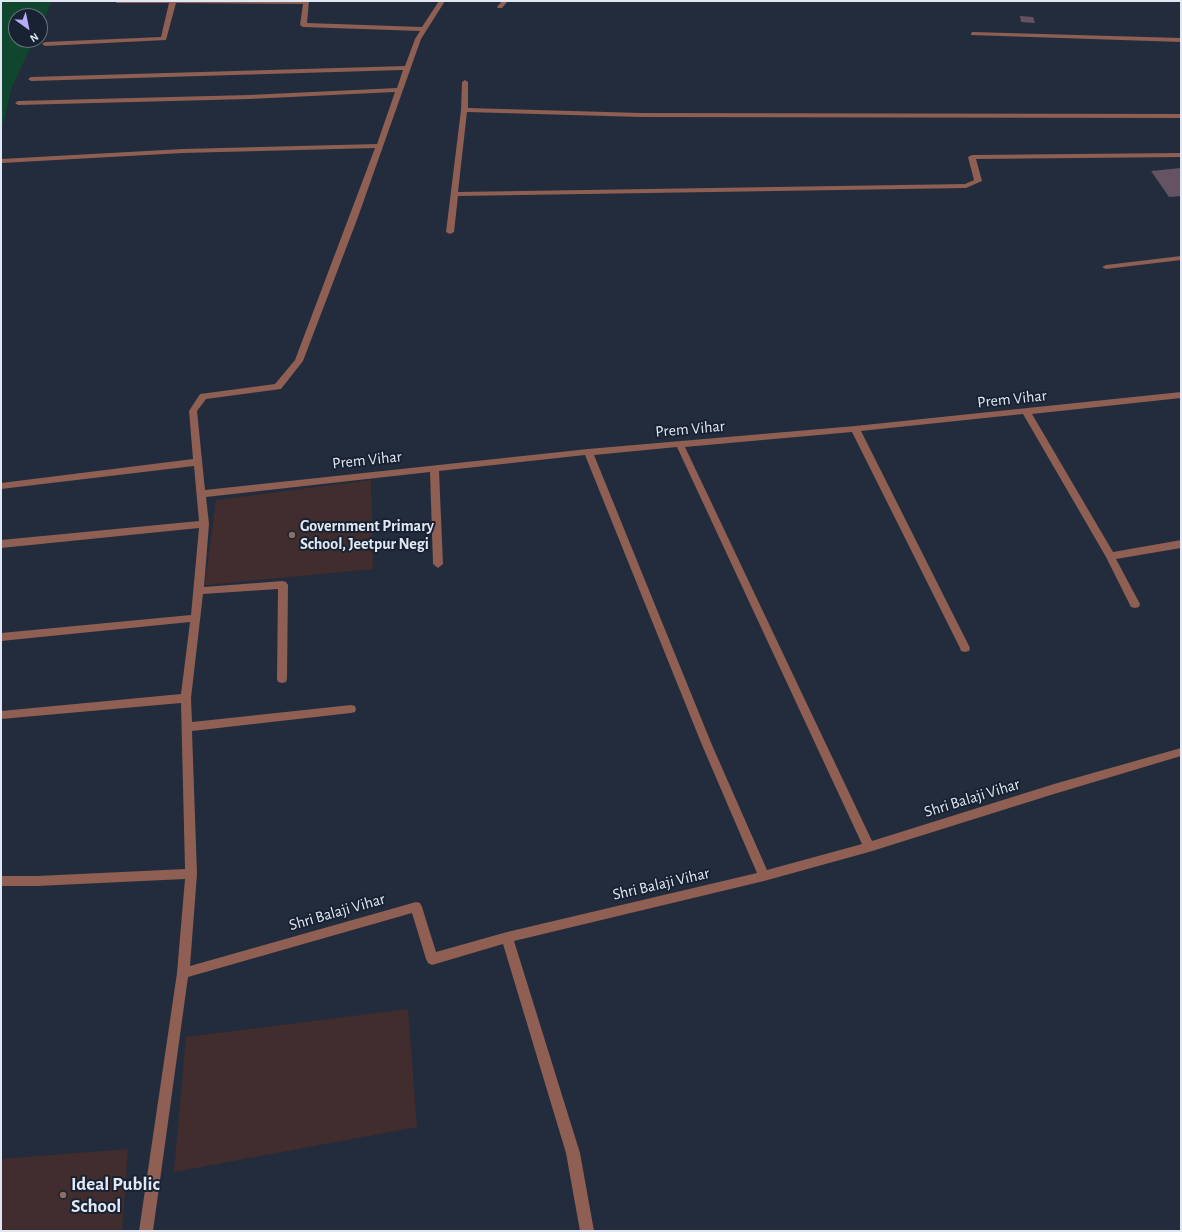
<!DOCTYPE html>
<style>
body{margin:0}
#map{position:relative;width:1182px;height:1232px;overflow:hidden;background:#222c3c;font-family:"Alegreya Sans",sans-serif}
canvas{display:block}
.frame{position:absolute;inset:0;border:2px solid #e1e8f3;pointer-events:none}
.north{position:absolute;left:8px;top:8px;width:40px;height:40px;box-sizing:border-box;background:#182232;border:1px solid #68717f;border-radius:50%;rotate:147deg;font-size:11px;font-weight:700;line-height:16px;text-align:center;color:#e1e8f3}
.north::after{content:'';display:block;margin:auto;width:14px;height:18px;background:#b7abf8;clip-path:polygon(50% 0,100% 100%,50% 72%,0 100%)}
</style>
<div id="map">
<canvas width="1182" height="1232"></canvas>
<div class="frame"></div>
<div class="north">N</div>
</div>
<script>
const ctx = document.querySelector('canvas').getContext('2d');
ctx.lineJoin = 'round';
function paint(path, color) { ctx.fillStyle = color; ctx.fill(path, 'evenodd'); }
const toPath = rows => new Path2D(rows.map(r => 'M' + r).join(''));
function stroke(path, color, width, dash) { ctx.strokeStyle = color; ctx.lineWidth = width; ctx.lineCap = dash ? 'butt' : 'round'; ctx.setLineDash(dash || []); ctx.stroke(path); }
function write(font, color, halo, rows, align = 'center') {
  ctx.font = font + ' "Alegreya Sans",sans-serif'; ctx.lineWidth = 4; ctx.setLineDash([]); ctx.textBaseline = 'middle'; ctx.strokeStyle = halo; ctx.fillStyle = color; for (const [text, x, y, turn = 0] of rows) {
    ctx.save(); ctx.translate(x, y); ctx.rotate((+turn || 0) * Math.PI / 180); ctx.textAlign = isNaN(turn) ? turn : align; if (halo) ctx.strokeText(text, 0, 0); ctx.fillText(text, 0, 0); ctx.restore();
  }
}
const education = toPath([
 [371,480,373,569,205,585,216,500],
 [408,1009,417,1127,174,1172,186,1037],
 [128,1149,122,1231,1,1231,1,1159]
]);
const green = toPath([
 [1,1,52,1,40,27,40,16,16,16,16,40,34,40,12,87,1,132]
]);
const building = toPath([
 [1020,16,1033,17,1035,23,1021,22],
 [1181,168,1181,196,1169,197,1151,171]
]);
const minor = toPath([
 [114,1,309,1,307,23,422,27,439,1,445,1,421,39,358,217,303,361,281,389,206,399,197,411,205,490,588,449,855,426,1181,392,1181,398,1032,414,1113,552,1181,540,1181,548,1116,559,1140,604,1139,607,1135,608,1131,607,1106,557,1023,414,861,431,970,648,969,651,965,652,961,651,960,648,852,432,685,447,872,841,1054,784,1181,748,1181,756,1054,794,869,852,764,881,514,941,580,1153,594,1231,580,1231,566,1153,503,944,432,965,428,963,426,959,412,913,188,977,153,1231,139,1231,177,973,185,879,37,886,1,886,1,876,37,876,185,869,181,703,1,719,1,711,181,694,190,622,1,641,1,633,191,615,199,528,1,548,1,540,199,521,194,466,1,489,1,483,193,459,189,411,200,394,275,384,295,360,375,148,183,153,2,163,1,159,183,149,377,144,395,92,249,99,18,105,15,103,18,101,249,95,397,88,403,70,31,81,28,79,31,77,405,66,415,39,420,31,303,27,300,25,303,4,176,3,166,40,45,46,42,44,45,42,161,37,169,3,117,3,114,1],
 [677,447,862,844,767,870,712,745,594,455,677,447],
 [585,455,702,745,757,873,507,932,436,952,422,907,420,903,416,902,190,966,197,874,192,731,351,713,355,712,356,709,355,706,351,705,192,722,191,698,203,594,278,589,277,679,278,682,282,683,286,682,287,679,288,585,286,582,283,581,204,587,209,524,206,497,430,472,433,564,438,568,443,564,439,471,585,455],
 [502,1,508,1,502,8,498,8,497,7,502,1],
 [973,32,1181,38,1181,42,971,35,971,33,973,32],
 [465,80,468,82,468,108,641,113,1181,114,1181,118,641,117,467,112,458,192,965,184,974,180,968,157,972,155,1181,153,1181,157,976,159,982,181,966,188,458,196,454,232,450,234,446,232,461,110,462,82,465,80],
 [1181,256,1181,260,1106,269,1102,267,1106,265,1181,256]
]);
const markers = [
 [292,535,4,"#8d6e63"],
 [63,1195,4,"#8d6e63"]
];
const streetNames = [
 ["Prem Vihar",1012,399,-6],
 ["Prem Vihar",690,429,-5],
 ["Prem Vihar",367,460,-6],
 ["Shri Balaji Vihar",972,798,-17],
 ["Shri Balaji Vihar",661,884,-13],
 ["Shri Balaji Vihar",337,912,-16]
];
const poiNames = [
 ["Government Primary",300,526],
 ["School, Jeetpur Negi",300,544]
];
const nearPoinames = [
 ["Ideal Public",71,1184],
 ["School",71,1206]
];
paint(education, '#412d2d');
paint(green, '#10462e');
paint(building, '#655363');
paint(minor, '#8e5f52');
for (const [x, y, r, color] of markers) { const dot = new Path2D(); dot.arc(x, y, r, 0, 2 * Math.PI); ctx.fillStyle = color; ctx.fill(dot); stroke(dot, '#182232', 1.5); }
write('16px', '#e1e8f3', '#182232', streetNames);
write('bold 16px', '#e1e8f3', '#182232', poiNames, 'left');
write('bold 19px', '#e1e8f3', '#182232', nearPoinames, 'left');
</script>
